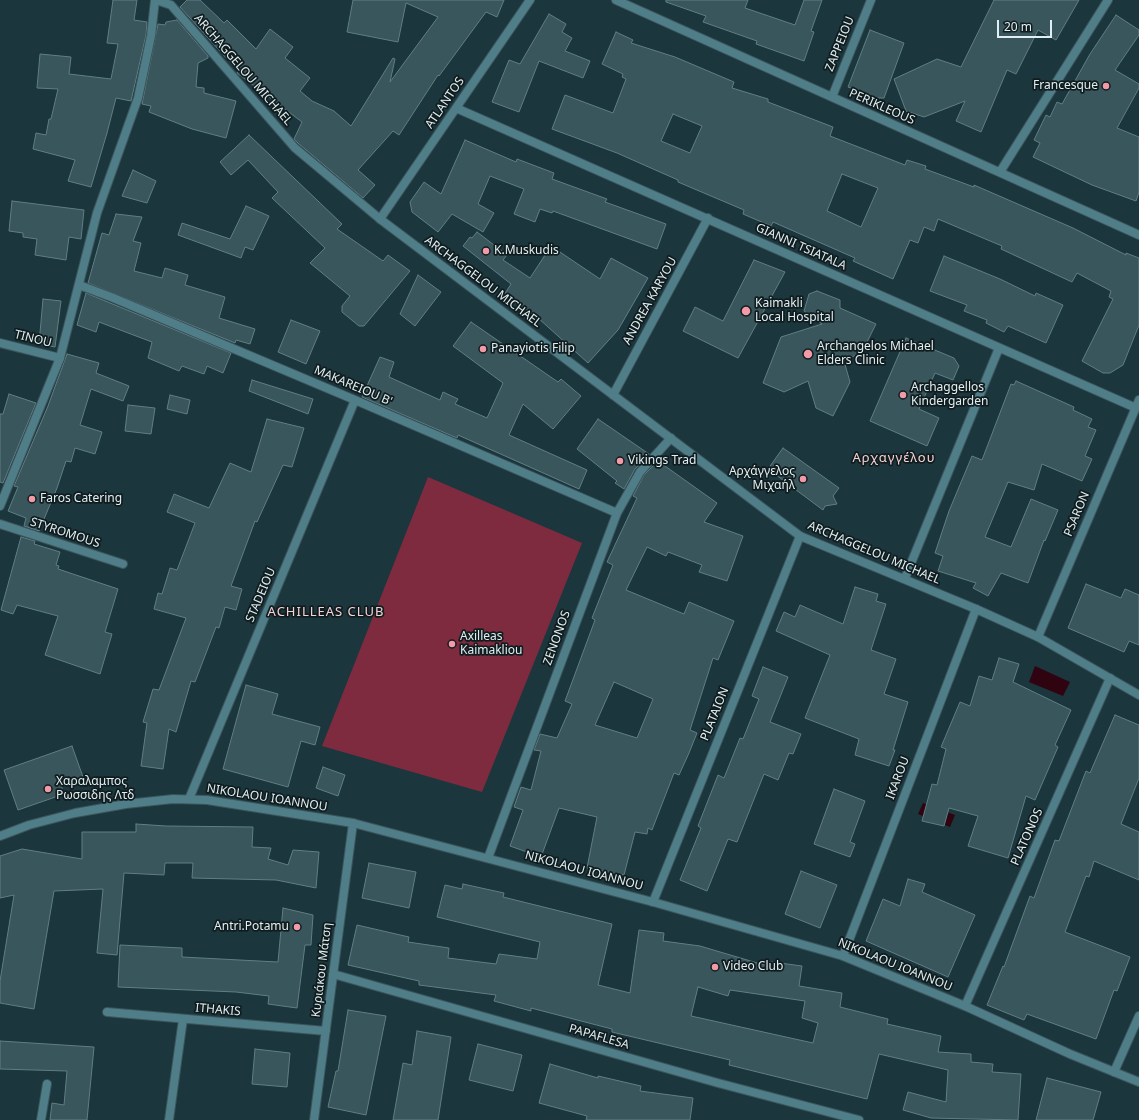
<!DOCTYPE html>
<meta charset="utf-8">
<style>
body{margin:0}
#map{position:relative;width:1139px;height:1120px;overflow:hidden;background:#1b363d;font-family:"Noto Sans",sans-serif}
canvas{display:block}
.scale{position:absolute;left:997px;top:20px;width:55px;height:18px;box-sizing:border-box;border:2px solid #e0eff4;border-top:0;padding-left:5px;font-size:12px;line-height:14px;white-space:nowrap;color:#e0eff4;-webkit-text-stroke:3px #101c1e;paint-order:stroke}
</style>
<div id="map">
<canvas width="1139" height="1120"></canvas>
<div class="scale">20 m</div>
</div>
<script>
const ctx = document.querySelector('canvas').getContext('2d');
ctx.lineJoin = 'round';
function paint(path, color) { ctx.fillStyle = color; ctx.fill(path, 'evenodd'); }
const toPath = rows => new Path2D(rows.map(r => 'M' + r).join(''));
function stroke(path, color, width, dash) { ctx.strokeStyle = color; ctx.lineWidth = width; ctx.lineCap = dash ? 'butt' : 'round'; ctx.setLineDash(dash || []); ctx.stroke(path); }
function write(font, color, halo, rows, align = 'center') {
  ctx.font = font + ' "Noto Sans",sans-serif'; ctx.lineWidth = 3.5; ctx.setLineDash([]); ctx.textBaseline = 'middle'; ctx.strokeStyle = halo; ctx.fillStyle = color; for (const [text, x, y, turn = 0] of rows) {
    ctx.save(); ctx.translate(x, y); ctx.rotate((+turn || 0) * Math.PI / 180); ctx.textAlign = isNaN(turn) ? turn : align; if (halo) ctx.strokeText(text, 0, 0); ctx.fillText(text, 0, 0); ctx.restore();
  }
}
const green = toPath([
 [428,477,582,543,482,792,322,746]
]);
const water = toPath([
 [1035,666,1070,682,1063,696,1029,682],
 [923,803,955,815,950,827,918,814]
]);
const building = toPath([
 [113,0,137,0,134,20,147,22,146,35,131,101,116,98,107,133,91,187,68,181,75,160,33,149,36,133,46,135,49,119,51,119,58,89,37,88,40,54,71,57,69,74,111,79,118,44,107,43,113,0],
 [187,0,200,0,224,23,227,20,256,49,270,29,293,47,285,58,310,78,300,91,312,101,334,111,351,126,393,58,395,59,390,82,438,17,406,3,398,42,347,32,353,0,504,0,497,17,486,12,439,76,438,75,399,135,393,131,358,170,375,185,363,198,299,144,294,139,302,122,237,73,238,71,180,7,187,0],
 [666,0,748,0,745,8,795,25,804,0,822,0,811,31,814,32,804,61,756,44,757,41,703,22,706,16,666,2,666,0],
 [994,0,1079,0,1056,40,1038,30,1016,74,1007,70,981,132,956,121,965,101,924,117,906,111,894,79,937,59,961,67,994,0],
 [549,14,566,24,562,32,572,38,565,51,590,61,583,78,539,61,519,112,492,102,509,60,520,64,549,14],
 [1116,15,1139,30,1139,35,1115,70,1139,84,1139,88,1117,128,1139,137,1139,192,1136,201,1092,185,1033,157,1040,143,1034,140,1046,115,1050,117,1057,102,1062,104,1090,54,1116,15],
 [177,20,208,56,208,58,198,63,196,87,204,88,204,93,236,101,226,138,192,129,149,112,151,106,142,104,158,24,165,25,166,22,177,20],
 [870,30,904,43,884,98,878,98,848,87,870,30],
 [616,32,633,40,631,43,675,57,734,82,732,88,768,99,768,102,833,127,830,136,905,165,907,160,926,166,925,169,974,187,974,185,1073,228,1126,255,1126,253,1139,258,1139,325,1123,365,1110,373,1103,373,1082,361,1113,299,1109,297,1111,291,1077,273,1072,282,1001,249,1002,246,938,219,934,231,924,227,918,243,910,240,893,279,853,261,855,258,773,222,771,226,743,214,744,210,678,182,678,180,617,153,552,129,565,95,613,113,626,79,622,77,623,74,602,64,616,32],
 [673,114,702,126,690,153,661,141,673,114],
 [842,174,878,188,861,227,827,211,842,174],
 [249,135,342,224,337,229,383,261,388,255,410,271,364,326,359,326,342,312,342,306,350,296,310,263,325,248,272,198,278,192,248,160,231,175,220,162,249,135],
 [465,140,516,162,517,159,554,173,552,179,607,199,605,202,666,224,657,249,553,211,552,213,540,209,535,222,514,214,524,189,490,176,478,204,494,213,483,232,452,214,438,232,412,212,410,202,424,182,441,194,465,140],
 [133,170,156,181,147,203,122,196,133,170],
 [12,201,84,210,81,239,69,237,66,260,35,255,37,239,23,237,23,233,9,231,12,201],
 [246,206,269,216,253,250,245,247,241,258,178,235,182,223,230,239,246,206],
 [116,214,142,217,133,241,141,243,134,271,162,278,165,268,188,275,185,285,225,297,219,318,255,329,250,344,236,340,235,343,88,283,102,233,109,235,116,214],
 [477,232,507,255,503,260,530,278,551,246,600,279,611,258,648,278,618,330,588,363,538,318,504,295,511,284,463,246,470,237,472,238,477,232],
 [944,256,1000,279,1035,296,1036,293,1063,305,1046,343,1008,326,1004,332,986,323,987,320,964,311,967,305,930,291,944,256],
 [754,260,785,272,738,358,683,331,695,307,723,321,754,260],
 [418,275,441,292,415,326,400,314,418,275],
 [817,291,840,300,840,308,876,324,862,352,844,361,850,382,833,416,816,408,808,381,784,392,763,383,781,337,822,324,804,311,809,294,817,291],
 [86,293,231,353,223,373,207,366,204,374,182,366,179,371,148,358,152,342,99,322,96,332,77,325,86,293],
 [43,299,61,301,55,347,39,344,43,299],
 [291,320,320,331,306,364,278,352,291,320],
 [471,322,558,382,561,379,581,396,553,429,523,404,509,435,587,470,579,489,458,435,457,438,362,397,380,357,394,362,389,377,440,400,443,392,458,399,455,404,487,418,503,383,453,346,471,322],
 [906,338,954,358,959,366,953,380,935,373,919,409,939,418,927,446,870,421,906,338],
 [67,354,99,363,96,373,129,386,123,401,91,389,80,425,102,432,95,454,75,448,71,462,66,461,57,488,39,531,24,526,26,518,8,511,18,487,14,486,48,406,67,354],
 [252,380,313,399,308,414,249,391,252,380],
 [1016,381,1074,407,1073,410,1092,419,1088,427,1096,430,1085,456,1092,459,1082,481,1042,464,1034,490,1008,482,985,537,1011,547,1031,499,1058,510,1045,541,1044,540,1028,583,1001,573,988,596,973,588,976,583,938,571,943,556,935,553,949,511,972,456,982,460,1011,384,1014,385,1016,381],
 [9,394,36,403,3,483,0,482,0,414,3,414,9,394],
 [170,395,190,400,187,414,167,409,170,395],
 [128,405,155,408,151,434,125,431,128,405],
 [267,419,304,428,292,467,283,465,257,522,255,521,231,586,242,589,236,610,225,607,219,628,216,627,195,682,191,681,176,732,169,729,163,769,141,766,147,723,143,722,153,689,159,690,186,618,154,609,158,593,162,594,170,568,177,570,195,523,167,512,174,494,209,508,230,463,251,472,267,419],
 [598,419,649,454,635,469,624,489,615,483,617,481,577,449,598,419],
 [783,448,839,488,833,496,837,504,825,506,823,510,768,469,783,448],
 [658,461,717,503,704,522,743,536,727,581,699,572,702,565,668,552,666,556,647,547,626,590,684,614,689,602,734,621,718,660,713,658,690,730,697,733,689,753,679,775,674,773,652,830,648,828,647,834,635,832,624,875,587,868,597,817,559,808,541,857,510,846,523,810,514,807,521,787,531,790,541,751,534,750,540,734,557,738,572,704,565,701,595,620,592,618,613,565,607,562,637,498,633,496,644,475,658,461],
 [614,682,653,699,637,738,595,725,614,682],
 [21,537,35,541,34,544,60,552,56,565,59,566,58,569,118,589,105,632,112,634,100,674,45,655,58,616,17,605,13,614,1,610,21,537],
 [1086,584,1121,598,1125,589,1139,595,1139,645,1129,641,1124,652,1068,628,1086,584],
 [855,587,878,594,876,601,886,604,871,650,896,659,884,694,908,702,893,750,895,750,889,766,855,755,859,739,805,718,830,655,776,631,784,612,795,617,800,605,843,624,855,587],
 [999,658,1019,664,1013,682,1071,710,1055,745,1058,747,1035,800,1026,796,1008,858,968,846,978,816,949,808,944,826,922,821,932,784,937,785,946,749,941,747,960,702,970,706,979,676,992,680,999,658],
 [763,667,788,677,770,722,801,734,793,754,789,753,778,780,764,774,737,842,728,839,707,891,680,880,701,828,698,826,718,775,724,778,740,738,743,739,759,699,752,696,763,667],
 [246,685,278,694,272,714,320,727,315,745,301,741,288,787,223,769,246,685],
 [1115,715,1139,725,1139,778,1121,824,1139,832,1139,880,1094,861,1089,877,1086,876,1065,932,1130,957,1117,991,1114,990,1096,1039,1027,1014,1024,1020,987,1005,1003,966,1004,967,1030,896,1034,898,1055,840,1059,841,1086,771,1090,773,1115,715],
 [72,746,83,777,61,785,64,794,18,810,4,770,72,746],
 [323,767,345,775,338,796,316,788,323,767],
 [834,789,865,801,850,842,855,844,850,857,814,844,834,789],
 [136,824,166,826,253,827,252,847,271,848,268,859,288,865,293,850,319,852,316,888,276,880,192,878,193,863,165,863,164,875,124,873,117,955,97,953,103,889,54,891,34,1009,0,1003,0,981,14,895,0,898,0,856,22,849,82,859,82,832,136,832,136,824],
 [369,863,416,872,409,908,362,898,369,863],
 [801,871,837,885,820,928,785,914,801,871],
 [908,879,925,884,922,892,975,915,948,977,866,941,883,899,900,906,908,879],
 [463,884,504,893,503,897,612,924,598,985,630,993,639,930,664,933,663,941,700,946,764,965,765,961,802,966,799,986,842,993,840,1007,888,1019,887,1024,941,1036,938,1052,971,1054,971,1062,993,1064,992,1072,1021,1074,1018,1120,931,1118,903,1110,908,1092,946,1102,948,1070,879,1054,867,1099,729,1065,730,1060,612,1032,612,1029,531,1008,531,1011,494,1001,496,995,419,985,419,981,348,965,357,925,409,937,408,942,449,948,448,958,496,964,499,954,537,959,540,942,437,917,445,885,462,889,463,884],
 [698,987,728,996,730,990,805,1001,802,1018,818,1023,813,1043,691,1016,698,987],
 [283,908,313,915,311,945,305,945,297,1008,268,1004,269,996,236,992,118,987,120,945,182,948,182,957,278,962,283,908],
 [348,1010,386,1016,366,1115,328,1107,336,1071,338,1071,348,1010],
 [417,1031,451,1037,438,1120,393,1120,403,1063,412,1065,417,1031],
 [0,1041,94,1047,87,1120,50,1120,52,1103,64,1105,67,1071,0,1069,0,1041],
 [478,1044,522,1055,513,1091,469,1080,478,1044],
 [255,1049,290,1053,287,1087,252,1084,255,1049],
 [550,1064,598,1078,598,1076,641,1086,640,1091,693,1098,690,1120,586,1120,587,1116,539,1103,550,1064],
 [1047,1078,1101,1092,1093,1120,1036,1120,1047,1078]
]);
const pedestrian = toPath([
 [0,524,123,564]
]);
const minor = toPath([
 [616,0,1139,235],
 [832,97,871,0],
 [456,108,1136,408],
 [1000,172,1108,0],
 [380,219,530,0],
 [79,285,111,297,355,400,617,513],
 [0,343,60,358],
 [613,395,708,218],
 [905,578,999,348],
 [1038,637,1139,400],
 [189,799,355,400],
 [488,858,617,513,640,472,671,438],
 [653,902,800,536],
 [843,956,976,609],
 [333,974,718,1083,859,1120],
 [965,1006,1110,678],
 [107,1012,326,1031],
 [1114,1072,1139,1016],
 [41,1120,47,1084],
 [169,1120,183,1019],
 [314,1120,353,823]
]);
const tertiary = toPath([
 [156,0,171,5,295,148,380,219,800,536,976,609,1038,637,1139,695],
 [0,506,60,358,97,213,138,98,151,36,155,0],
 [0,836,29,825,75,813,126,804,173,799,207,800,353,823,653,902,843,956,965,1006,1070,1054,1139,1082]
]);
const markers = [
 [1106,86,4,"#f39aa9"],
 [486,251,4,"#f39aa9"],
 [746,311,5,"#f39aa9"],
 [483,349,4,"#f39aa9"],
 [808,354,5,"#f39aa9"],
 [903,395,4,"#f39aa9"],
 [620,461,4,"#f39aa9"],
 [803,479,4,"#f39aa9"],
 [32,499,4,"#f39aa9"],
 [452,644,4,"#f39aa9"],
 [48,789,4,"#f39aa9"],
 [297,927,4,"#f39aa9"],
 [715,967,4,"#f39aa9"]
];
const streetNames = [
 ["ZAPPEIOU",840,44,-68],
 ["ARCHAGGELOU MICHAEL",243,70,49],
 ["ATLANTOS",445,103,-56],
 ["PERIKLEOUS",882,107,24],
 ["GIANNI TSIATALA",801,247,24],
 ["ARCHAGGELOU MICHAEL",483,282,37],
 ["ANDREA KARYOU",650,301,-61],
 ["TINOU",33,339,14],
 ["MAKAREIOU B'",353,386,23],
 ["PSARON",1077,514,-67],
 ["STYROMOUS",65,533,18],
 ["ARCHAGGELOU MICHAEL",874,553,23],
 ["STADEIOU",261,595,-67],
 ["ZENONOS",557,638,-70],
 ["PLATAION",715,714,-68],
 ["IKAROU",898,778,-69],
 ["NIKOLAOU IOANNOU",267,798,9],
 ["PLATONOS",1027,837,-66],
 ["NIKOLAOU IOANNOU",584,871,15],
 ["NIKOLAOU IOANNOU",895,965,22],
 ["Κυριάκου Μάτση",322,970,-83],
 ["ITHAKIS",218,1010,5],
 ["PAPAFLESA",599,1037,16]
];
const poiNames = [
 ["Francesque",1098,86,"right"],
 ["K.Muskudis",494,251],
 ["Kaimakli",755,304],
 ["Local Hospital",755,318],
 ["Archangelos Michael",817,347],
 ["Elders Clinic",817,361],
 ["Panayiotis Filip",491,349],
 ["Archaggellos",911,388],
 ["Kindergarden",911,402],
 ["Vikings Trad",628,461],
 ["Αρχάγγελος",795,472,"right"],
 ["Μιχαήλ",795,486,"right"],
 ["Faros Catering",40,499],
 ["Axilleas",460,637],
 ["Kaimakliou",460,651],
 ["Χαραλαμπος",56,782],
 ["Ρωσσιδης Λτδ",56,796],
 ["Antri.Potamu",289,927,"right"],
 ["Video Club",723,967]
];
const neighbourhoodNames = [
 ["Αρχαγγέλου",894,458],
 ["ACHILLEAS CLUB",326,612]
];
paint(green, '#7f2b3f');
paint(water, '#2f0410');
paint(building, '#3a565d');
stroke(building, '#617e85', 1);
stroke(pedestrian, '#3b545a', 10);
stroke(minor, '#3b545a', 10);
stroke(tertiary, '#3b545a', 10);
stroke(pedestrian, '#4f7d88', 8);
stroke(minor, '#4f7d88', 8);
stroke(tertiary, '#4f7d88', 8);
for (const [x, y, r, color] of markers) { const dot = new Path2D(); dot.arc(x, y, r, 0, 2 * Math.PI); ctx.fillStyle = color; ctx.fill(dot); stroke(dot, '#101c1e', 1.5); }
write('12px', '#e0eff4', '#101c1e', streetNames);
write('12px', '#e0eff4', '#101c1e', poiNames, 'left');
ctx.letterSpacing = '1px';
write('13px', '#f6d3d7', '#101c1e', neighbourhoodNames);
ctx.letterSpacing = '0px';
</script>
